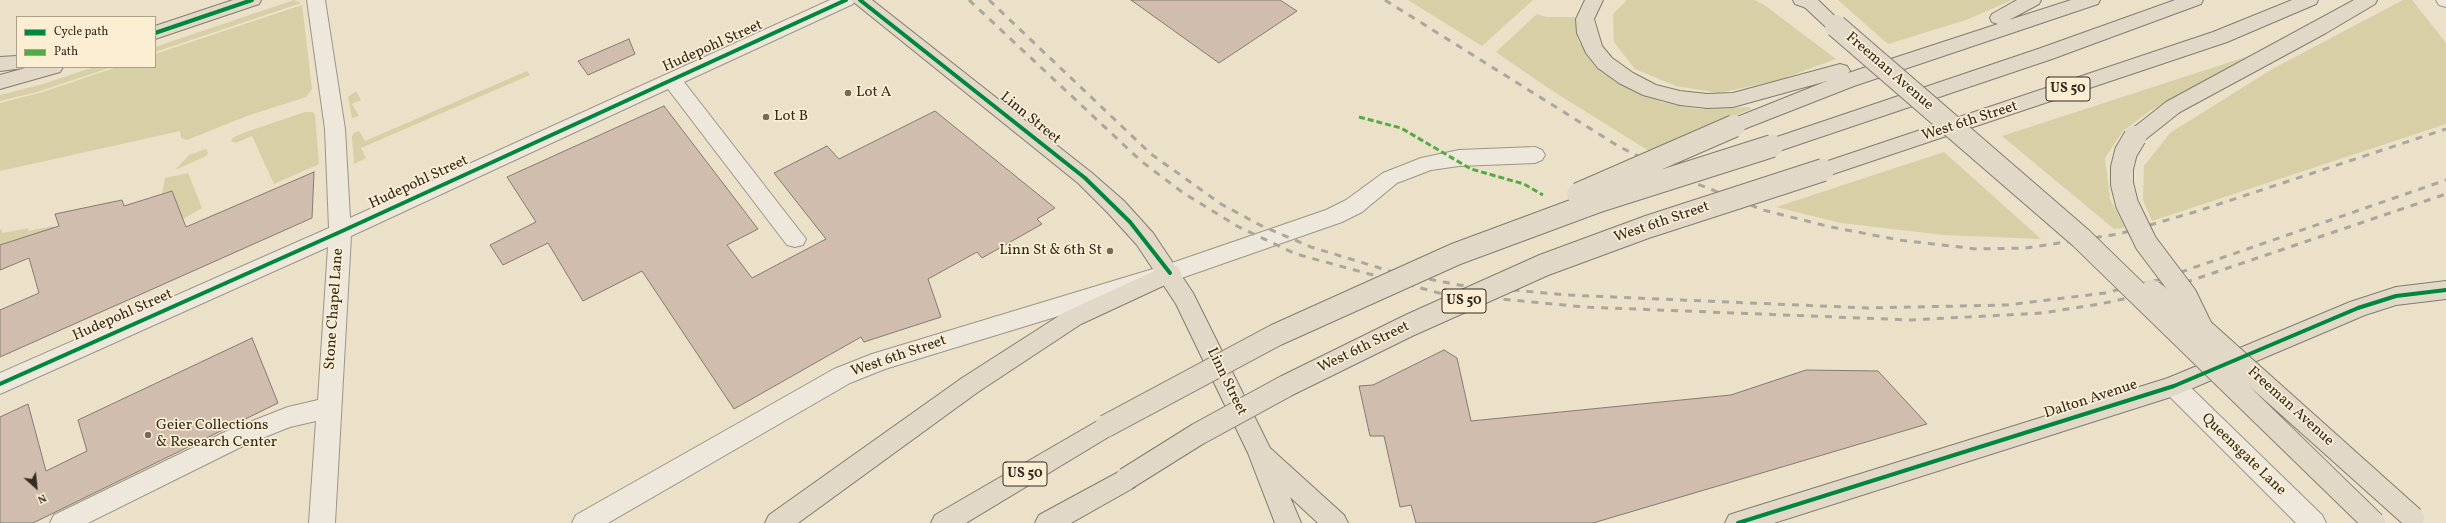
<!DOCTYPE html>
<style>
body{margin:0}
#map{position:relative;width:2446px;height:523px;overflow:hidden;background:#ebe0c8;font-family:Vollkorn,serif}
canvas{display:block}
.legend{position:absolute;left:16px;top:16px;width:140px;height:52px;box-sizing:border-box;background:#fceed2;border:1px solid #aca08b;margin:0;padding:5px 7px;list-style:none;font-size:12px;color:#332b21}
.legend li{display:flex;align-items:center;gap:8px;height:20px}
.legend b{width:20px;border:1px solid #aca08b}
.north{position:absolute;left:16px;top:467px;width:40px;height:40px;-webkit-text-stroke:3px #fceed2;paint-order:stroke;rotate:153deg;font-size:11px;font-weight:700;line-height:16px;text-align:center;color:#332b21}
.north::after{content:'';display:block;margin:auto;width:14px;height:18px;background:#332b21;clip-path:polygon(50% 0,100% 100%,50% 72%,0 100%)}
</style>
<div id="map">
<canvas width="2446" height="523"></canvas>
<ul class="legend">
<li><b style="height:5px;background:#00873e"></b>Cycle path</li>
<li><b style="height:5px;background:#54ab43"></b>Path</li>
</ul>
<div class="north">N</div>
</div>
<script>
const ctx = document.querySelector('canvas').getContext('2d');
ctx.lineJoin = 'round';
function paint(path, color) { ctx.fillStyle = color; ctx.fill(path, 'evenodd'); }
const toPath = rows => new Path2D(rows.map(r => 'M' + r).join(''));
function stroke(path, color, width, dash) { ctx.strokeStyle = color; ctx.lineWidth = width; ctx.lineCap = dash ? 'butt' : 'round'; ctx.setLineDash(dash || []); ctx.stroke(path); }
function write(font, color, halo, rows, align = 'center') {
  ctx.font = font + ' Vollkorn,serif'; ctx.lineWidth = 3.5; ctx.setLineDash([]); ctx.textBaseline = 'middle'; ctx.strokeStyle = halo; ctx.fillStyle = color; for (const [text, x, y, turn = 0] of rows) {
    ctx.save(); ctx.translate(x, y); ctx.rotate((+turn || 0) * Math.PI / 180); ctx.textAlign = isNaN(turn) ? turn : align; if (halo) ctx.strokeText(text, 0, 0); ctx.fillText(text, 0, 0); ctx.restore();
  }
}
const green = toPath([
 [294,0,301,3,155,52,155,47],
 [1408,0,1533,0,1482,46],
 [1627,0,1754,0,1763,4,1836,59,1779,80,1719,93,1676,86,1635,69,1614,42,1613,14],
 [1838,0,2012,0,1966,20,1888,44],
 [2403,0,2412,0,2446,43,2446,124,2152,221,2143,200,2144,166,2170,133,2274,68],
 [302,5,312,89,306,97,247,116,187,140,181,138,180,131,0,171,0,103,43,92,117,67,155,67,155,54],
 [1537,14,1546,17,1575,17,1578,41,1595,65,1632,91,1662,102,1697,109,1749,107,1751,109,1649,151,1551,90,1496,52],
 [2252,55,2151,110,2123,131,2105,158,2110,199,2125,228,2114,229,2002,136],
 [94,67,112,67,37,92,0,101,0,95,43,84],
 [527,71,530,75,361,148,366,158,354,164,352,136,354,133,359,131,365,141],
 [356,91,361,100,352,104,359,116,352,118,348,97],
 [305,112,312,112,315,114,319,164,274,184,252,136,235,143,231,141,234,137,246,132],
 [206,149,208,153,206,156,175,170,189,155],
 [1944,152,2041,239,1944,235,1841,223,1776,207],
 [188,173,202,208,183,219,172,191,162,194,165,178],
 [53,226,53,228,0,245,0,230,2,229,2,233,29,228,28,231]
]);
const building = toPath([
 [1131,0,1280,0,1297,11,1219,63,1131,0],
 [629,39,635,54,588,75,578,61,629,39],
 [664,106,758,229,727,245,752,278,826,239,774,173,827,146,839,159,935,111,1055,208,1037,219,1042,224,982,258,977,252,928,279,941,317,864,342,861,337,734,409,642,271,583,301,548,243,503,265,490,245,536,222,507,177,664,106],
 [314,172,312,218,0,357,0,310,39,293,29,258,0,270,0,245,59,226,55,214,122,200,124,206,172,191,186,227,314,172],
 [252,338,278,403,33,523,0,523,0,417,28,404,46,471,87,451,78,420,252,338],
 [1444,350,1457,358,1471,421,1731,395,1806,370,1878,371,1927,424,1593,523,1416,523,1411,505,1400,507,1384,436,1370,436,1359,386,1373,385,1444,350]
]);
const minor = toPath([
 [307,0,325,0,345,129,350,218,830,0,855,0,853,4,684,82,806,239,803,245,795,247,787,245,668,89,351,236,335,523,309,523,316,421,290,427,247,444,88,523,50,523,54,515,229,430,288,407,318,400,328,247,0,394,0,373,329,228,325,129,307,0],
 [2436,0,2446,0,2446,7,2439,5,2436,0],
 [1535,147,1542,150,1545,155,1542,160,1535,163,1459,166,1431,170,1397,183,1362,212,1342,222,1170,282,885,369,850,383,608,523,572,523,576,515,834,369,872,354,1166,265,1326,210,1346,200,1383,173,1421,158,1459,150,1535,147],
 [2174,376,2182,379,2322,515,2326,523,2296,523,2166,393,2162,386,2166,379,2174,376]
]);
const major = toPath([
 [233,0,261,0,259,4,155,39,155,26,233,0],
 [851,0,872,0,1092,173,1124,201,1153,233,1193,293,1270,448,1344,515,1348,523,1318,523,1290,497,1301,523,1275,523,1248,453,1176,304,1137,245,1108,213,1078,183,851,0],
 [1797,0,1818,0,1845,26,1843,30,1836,32,1829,30,1797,0],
 [17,56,17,67,24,68,0,71,0,57,17,56],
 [29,67,63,67,60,72,0,89,0,75,29,67],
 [2446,281,2446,299,2396,305,2365,315,2174,396,1774,523,1725,523,1729,515,1738,512,2168,378,2350,302,2396,287,2446,281]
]);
const highway = toPath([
 [1585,0,1603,0,1594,19,1602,46,1612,58,1633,73,1656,85,1680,91,1707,94,1733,93,1840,64,1847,66,1850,71,1848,73,1998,24,1992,22,1990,18,1992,14,2017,0,2041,0,2039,4,2009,20,2071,0,2100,0,2098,4,1854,86,1734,133,1727,131,1724,126,1727,121,1827,81,1733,107,1707,108,1680,105,1643,95,1619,83,1598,68,1586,53,1577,33,1576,19,1585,0],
 [1793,0,1818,0,1818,3,1816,7,1809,9,1795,4,1793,0],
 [2175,0,2203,0,2201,4,2052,59,1779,151,1772,153,1765,151,1762,146,1765,141,2038,49,2175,0],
 [2292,0,2318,0,2316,4,2227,42,1830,175,1823,178,1816,175,1813,170,1816,165,2213,32,2292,0],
 [2354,0,2377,0,2375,4,2326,33,2180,112,2142,142,2135,144,2128,142,2125,137,2128,132,2166,102,2354,0],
 [1170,264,1178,267,1181,273,1178,279,1081,324,978,392,798,523,765,523,769,515,962,378,1065,312,1170,264],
 [1106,416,1115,419,1118,426,1115,433,966,523,931,523,935,515,1106,416],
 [1126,468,1135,471,1138,479,1135,487,1071,523,1035,523,1039,515,1126,468]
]);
const rail = toPath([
 [969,0,1141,161,1182,192,1237,226,1296,254,1439,293,1584,307,1911,320,2042,313,2100,304,2160,291,2446,194],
 [989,0,1151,154,1221,204,1260,225,1311,247,1393,272,1459,285,1567,295,1867,308,2007,305,2105,293,2158,280,2446,180],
 [1385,0,1618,146,1680,177,1763,210,1831,227,1899,240,1977,249,2026,248,2119,234,2198,211,2446,129]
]);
const majorBridge = toPath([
 [1836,26,2081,238,2374,523],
 [2152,291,2202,329,2413,518]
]);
const highwayBridge = toPath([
 [2135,137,2126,152,2122,168,2122,184,2127,204,2146,243,2186,296,2202,329],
 [1578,194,1734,126],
 [1106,426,1276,335,1456,254,1599,201,1772,146],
 [1126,479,1198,434,1286,386,1410,325,1544,265,1647,227,1823,170]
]);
const quiet = toPath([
 [1359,117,1401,128,1471,169,1524,184,1543,195]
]);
const cycleway = toPath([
 [860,0,1085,178,1130,222,1170,273],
 [155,33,252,0],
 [0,384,340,232,846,0],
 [1738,523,2174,386,2358,308,2396,296,2446,290]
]);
const markers = [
 [848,93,4,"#736a5b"],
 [766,117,4,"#736a5b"],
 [1110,251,4,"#736a5b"],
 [148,435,4,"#736a5b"]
];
const shields = [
 [2068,89,44],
 [1464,301,44],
 [1025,474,44]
];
const shieldNames = [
 ["US 50",2068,89],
 ["US 50",1464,301],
 ["US 50",1025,474]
];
const streetNames = [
 ["Hudepohl Street",713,47,-24],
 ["Freeman Avenue",1889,72,41],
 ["Linn Street",1030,119,39],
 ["West 6th Street",1970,122,-18],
 ["Hudepohl Street",419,183,-25],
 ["West 6th Street",1662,223,-19],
 ["Stone Chapel Lane",335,309,-86],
 ["Hudepohl Street",123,316,-24],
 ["West 6th Street",1364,348,-26],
 ["West 6th Street",899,357,-19],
 ["Linn Street",1226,382,64],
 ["Dalton Avenue",2091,400,-18],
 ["Freeman Avenue",2290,407,42],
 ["Queensgate Lane",2243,455,44]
];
const poiNames = [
 ["Lot A",856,93],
 ["Lot B",774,117],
 ["Linn St & 6th St",1102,251,"right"],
 ["Geier Collections",156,426],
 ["& Research Center",156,443]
];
paint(green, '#d7d0a6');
paint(building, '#d0bdae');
stroke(building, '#827c6f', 1);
stroke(minor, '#9c9587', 2);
stroke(major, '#827c6f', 2);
stroke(highway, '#827c6f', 2);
paint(minor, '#eee8dc');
paint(major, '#e1d8c7');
paint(highway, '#e1d8c7');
stroke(rail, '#aca79e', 3, [7, 7]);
stroke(majorBridge, '#827c6f', 24, []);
stroke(highwayBridge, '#827c6f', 24, []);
stroke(majorBridge, '#e1d8c7', 22);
stroke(highwayBridge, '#e1d8c7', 22);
stroke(quiet, '#54ab43', 3, [6, 3]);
stroke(cycleway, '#00873e', 4);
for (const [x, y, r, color] of markers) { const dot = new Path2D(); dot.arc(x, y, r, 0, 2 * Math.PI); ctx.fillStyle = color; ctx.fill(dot); stroke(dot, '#fceed2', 1.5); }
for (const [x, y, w] of shields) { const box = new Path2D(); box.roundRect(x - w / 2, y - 12, w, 24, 3); ctx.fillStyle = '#fceed2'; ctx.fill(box); stroke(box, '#332b21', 1); }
write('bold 14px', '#332b21', null, shieldNames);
write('15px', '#332b21', '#fceed2', streetNames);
write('15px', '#332b21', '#fceed2', poiNames, 'left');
</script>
